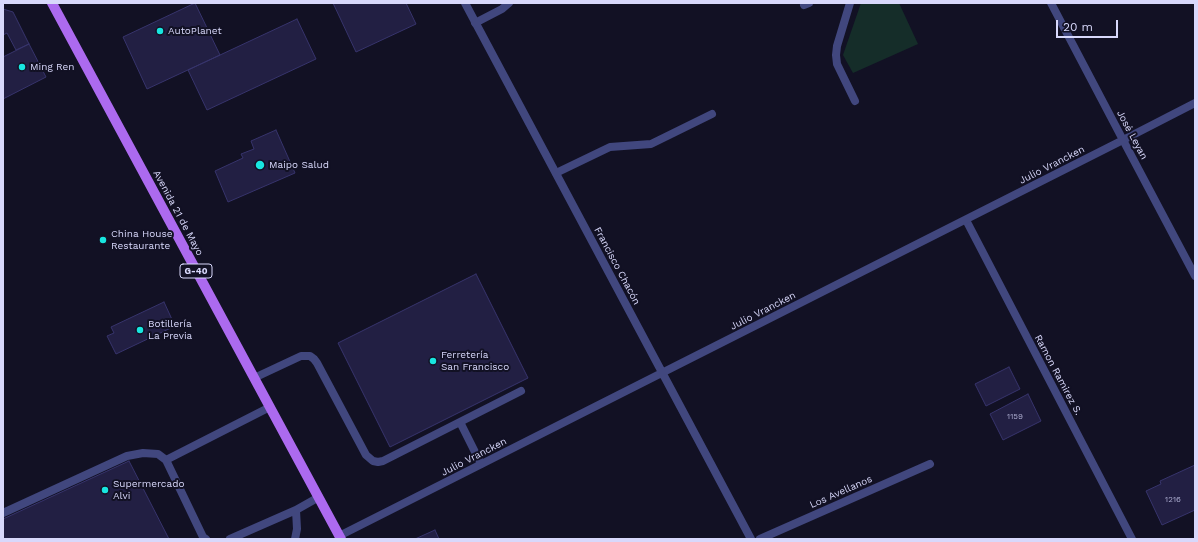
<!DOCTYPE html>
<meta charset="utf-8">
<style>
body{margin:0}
#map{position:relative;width:1198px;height:542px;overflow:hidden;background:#121124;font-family:"Work Sans",sans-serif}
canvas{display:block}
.frame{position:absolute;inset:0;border:4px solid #d8d8fb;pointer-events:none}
.scale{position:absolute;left:1056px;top:20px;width:62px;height:18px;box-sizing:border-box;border:2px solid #d8d8fb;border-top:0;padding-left:5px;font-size:12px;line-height:14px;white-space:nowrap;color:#d8d8fb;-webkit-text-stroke:3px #121124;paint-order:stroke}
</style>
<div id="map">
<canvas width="1198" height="542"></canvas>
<div class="frame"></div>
<div class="scale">20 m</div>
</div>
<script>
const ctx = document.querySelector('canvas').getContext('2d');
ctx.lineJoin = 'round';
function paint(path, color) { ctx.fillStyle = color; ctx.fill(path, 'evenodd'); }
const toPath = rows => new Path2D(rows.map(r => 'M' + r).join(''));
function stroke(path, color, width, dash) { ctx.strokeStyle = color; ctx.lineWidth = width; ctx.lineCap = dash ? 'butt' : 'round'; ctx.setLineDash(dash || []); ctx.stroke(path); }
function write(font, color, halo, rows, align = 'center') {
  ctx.font = font + ' "Work Sans",sans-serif'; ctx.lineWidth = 4; ctx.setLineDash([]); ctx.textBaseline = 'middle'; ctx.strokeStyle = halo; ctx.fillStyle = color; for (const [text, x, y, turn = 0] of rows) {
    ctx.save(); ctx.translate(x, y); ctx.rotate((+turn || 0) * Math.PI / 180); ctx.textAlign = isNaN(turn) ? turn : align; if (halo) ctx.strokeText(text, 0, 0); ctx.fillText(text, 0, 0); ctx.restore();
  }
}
const green = toPath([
 [861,3,899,3,918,44,853,73,843,55]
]);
const building = toPath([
 [195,3,220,55,147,89,123,37,195,3],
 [333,3,406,3,416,24,356,52,333,3],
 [3,9,13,12,29,44,16,50,7,33,3,35,3,9],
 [297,19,316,59,207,110,188,70,297,19],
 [29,44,46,77,3,99,3,57,29,44],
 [276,130,295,173,228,202,215,171,243,158,241,154,254,149,251,141,276,130],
 [476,274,528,378,390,447,338,343,476,274],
 [164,302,175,326,116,354,107,336,114,333,111,327,164,302],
 [1009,367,1020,389,986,406,975,384,1009,367],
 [1028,394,1041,421,1003,440,990,414,1028,394],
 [129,461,169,539,3,539,3,519,129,461],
 [1195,465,1195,510,1162,525,1146,491,1161,484,1160,481,1195,465],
 [435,530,439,539,415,539,435,530]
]);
const service = toPath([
 [254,378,301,356,310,356,314,359,317,363,366,455,373,461,378,462,383,461,521,391],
 [460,422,481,464],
 [3,513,127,456,143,453,158,454,166,460],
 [206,539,203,537,166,460,270,407],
 [230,539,296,510],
 [295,539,297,529,296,510,319,497]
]);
const minor = toPath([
 [850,3,837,46,836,55,837,64,855,101],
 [804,5,809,3],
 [475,23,502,9,509,3],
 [1195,103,1123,140,1195,276],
 [556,173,610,147,651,144,712,114],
 [966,220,1132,539],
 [760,539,930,464]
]);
const tertiary = toPath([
 [465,3,751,539],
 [339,536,1123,140,1051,3]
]);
const primary = toPath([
 [52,3,341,539]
]);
const markers = [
 [160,31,4,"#18e6e0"],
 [22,67,4,"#18e6e0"],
 [260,165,5,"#18e6e0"],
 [103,240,4,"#18e6e0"],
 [140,330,4,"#18e6e0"],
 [433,361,4,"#18e6e0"],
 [105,490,4,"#18e6e0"]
];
const numberNames = [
 ["1159",1015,417],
 ["1216",1173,500]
];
const shields = [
 [196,271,32]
];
const shieldNames = [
 ["G-40",196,271]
];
const poiNames = [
 ["AutoPlanet",168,31],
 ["Ming Ren",30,67],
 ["Maipo Salud",269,165],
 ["China House",111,234],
 ["Restaurante",111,246],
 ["Botillería",148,324],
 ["La Previa",148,336],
 ["Ferretería",441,355],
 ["San Francisco",441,367],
 ["Supermercado",113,484],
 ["Alvi",113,496]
];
const streetNames = [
 ["José Leyan",1132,135,62],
 ["Julio Vrancken",1052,165,-27],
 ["Avenida 21 de Mayo",178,213,62],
 ["Francisco Chacón",617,266,62],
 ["Julio Vrancken",763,311,-27],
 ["Ramon Ramirez S.",1058,375,62],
 ["Julio Vrancken",474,457,-27],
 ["Los Avellanos",841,492,-24]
];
paint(green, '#152d29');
paint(building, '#221f43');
stroke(building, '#37346c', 1);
stroke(service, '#41477e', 8);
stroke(minor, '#41477e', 8);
stroke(tertiary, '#41477e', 8);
stroke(primary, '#ac6aef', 10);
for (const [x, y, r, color] of markers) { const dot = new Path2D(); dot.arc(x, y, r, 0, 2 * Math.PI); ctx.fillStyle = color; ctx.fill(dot); stroke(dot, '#121124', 1.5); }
write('8px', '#aaaacd', null, numberNames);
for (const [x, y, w] of shields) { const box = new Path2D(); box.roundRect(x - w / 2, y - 7, w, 14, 3); ctx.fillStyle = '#121124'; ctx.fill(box); stroke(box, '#d8d8fb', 1); }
write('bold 9px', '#d8d8fb', null, shieldNames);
write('10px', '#d8d8fb', '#121124', poiNames, 'left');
write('10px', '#d8d8fb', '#121124', streetNames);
</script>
